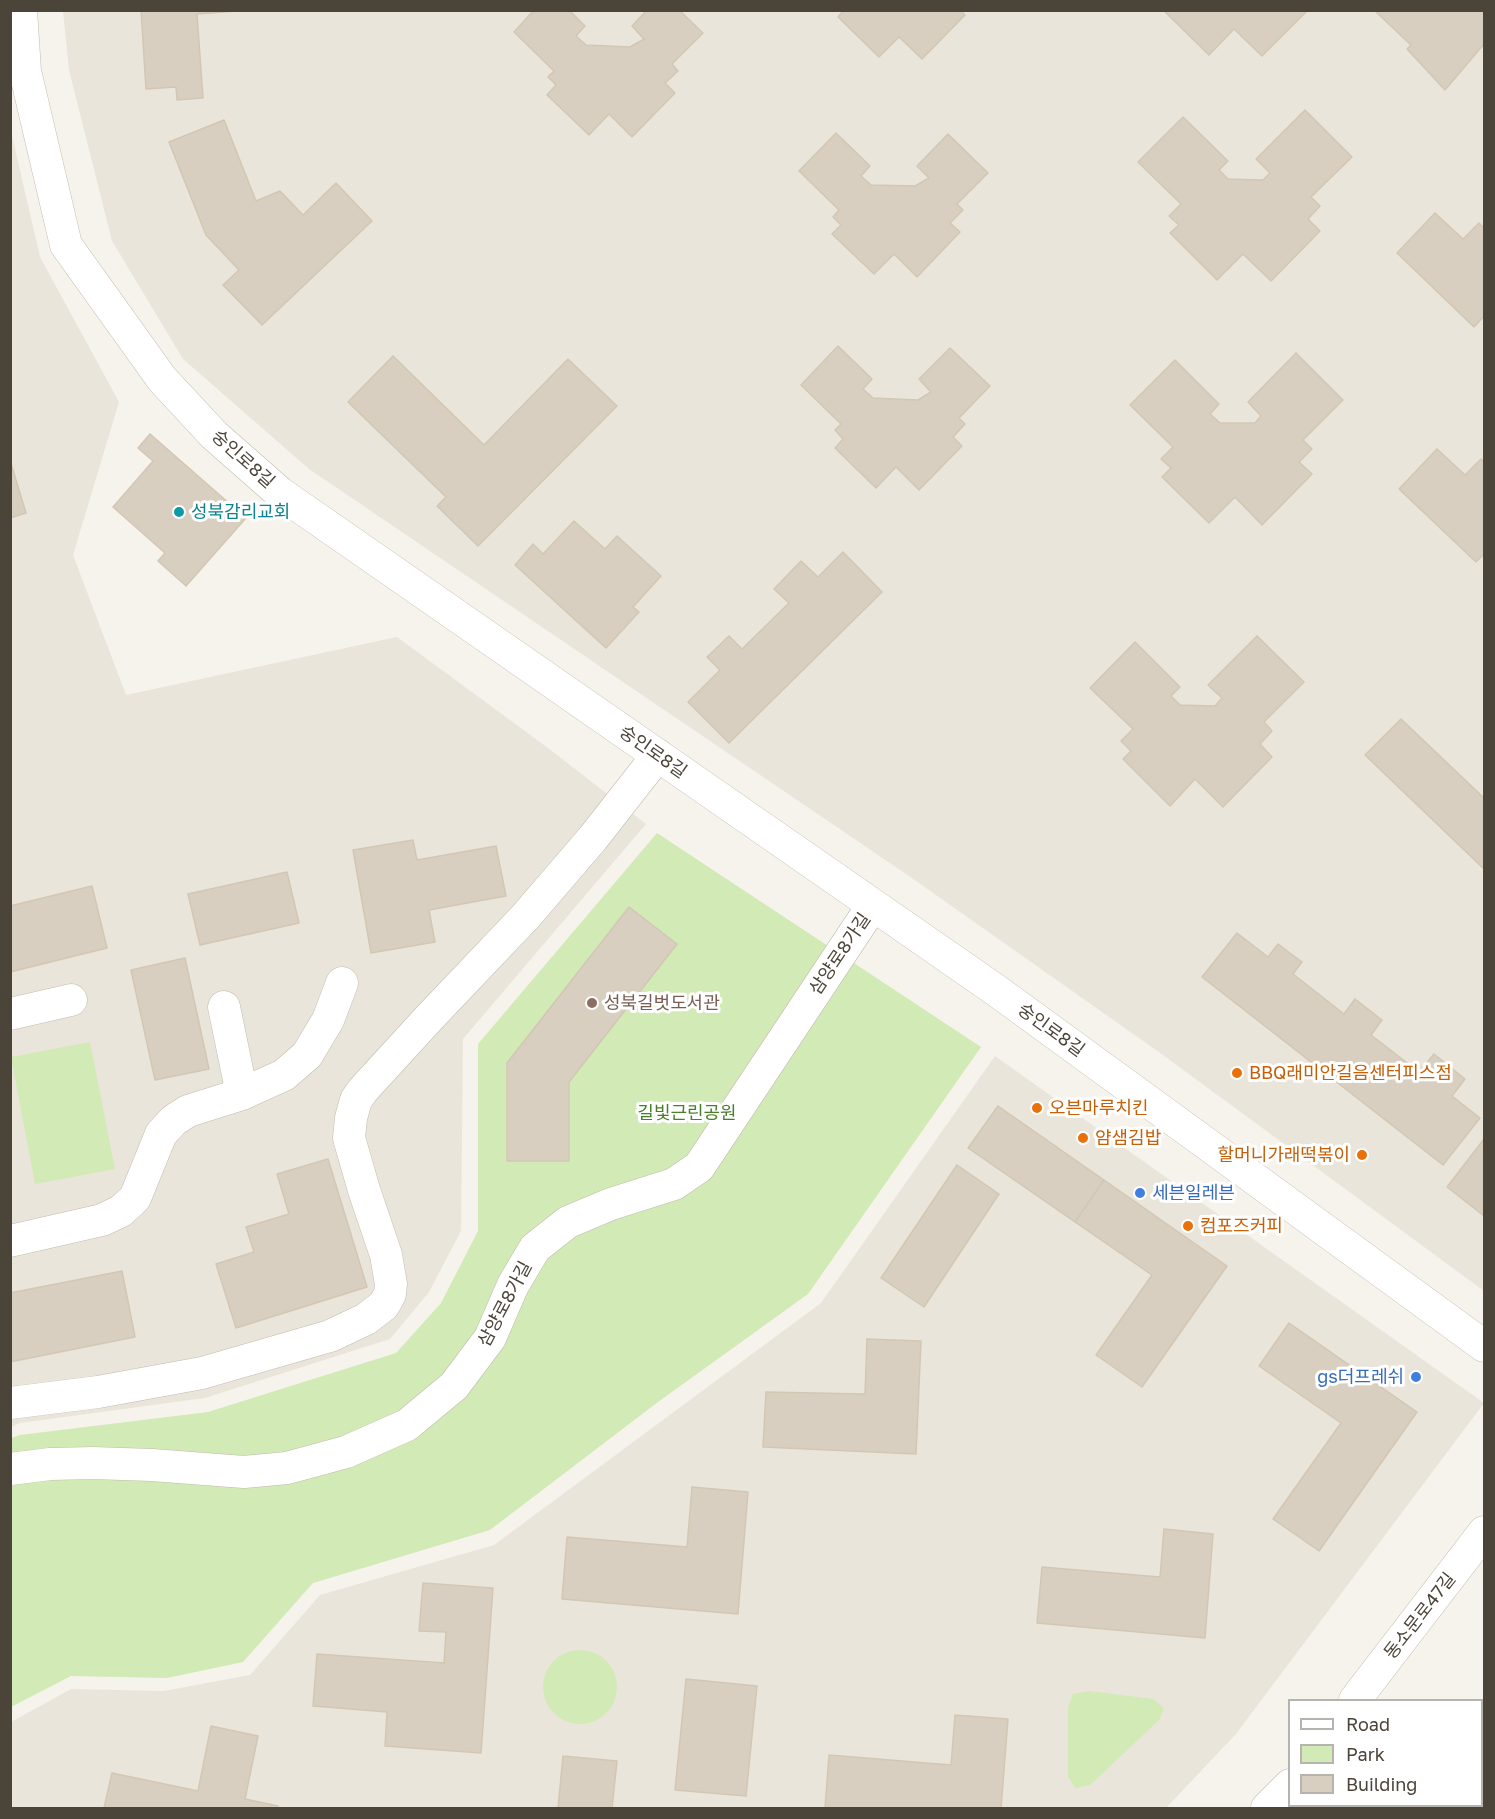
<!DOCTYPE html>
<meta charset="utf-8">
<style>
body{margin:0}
#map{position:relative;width:1495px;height:1819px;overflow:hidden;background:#f6f3ec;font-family:"Golos Text",sans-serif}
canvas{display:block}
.frame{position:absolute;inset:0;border:12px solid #4b4439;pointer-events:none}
.legend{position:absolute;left:1288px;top:1699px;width:195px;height:108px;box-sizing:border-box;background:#fff;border:2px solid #b7b4b0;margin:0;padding:8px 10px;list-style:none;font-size:18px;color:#4b4439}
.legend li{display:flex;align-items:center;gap:12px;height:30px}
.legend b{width:30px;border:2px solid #b7b4b0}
</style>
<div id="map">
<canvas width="1495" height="1819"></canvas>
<div class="frame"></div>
<ul class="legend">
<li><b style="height:8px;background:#fff"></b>Road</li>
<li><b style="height:16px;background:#d2eab5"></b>Park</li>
<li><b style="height:16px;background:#d8cfc1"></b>Building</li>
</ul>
</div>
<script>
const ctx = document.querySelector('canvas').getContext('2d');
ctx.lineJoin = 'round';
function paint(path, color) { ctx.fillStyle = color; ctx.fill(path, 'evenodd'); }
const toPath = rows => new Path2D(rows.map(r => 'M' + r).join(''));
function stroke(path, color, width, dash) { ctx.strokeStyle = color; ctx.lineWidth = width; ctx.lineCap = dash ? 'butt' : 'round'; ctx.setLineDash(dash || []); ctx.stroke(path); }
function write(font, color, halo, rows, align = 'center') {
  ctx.font = font + ' "Golos Text","Noto Sans KR",sans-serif'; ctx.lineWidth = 6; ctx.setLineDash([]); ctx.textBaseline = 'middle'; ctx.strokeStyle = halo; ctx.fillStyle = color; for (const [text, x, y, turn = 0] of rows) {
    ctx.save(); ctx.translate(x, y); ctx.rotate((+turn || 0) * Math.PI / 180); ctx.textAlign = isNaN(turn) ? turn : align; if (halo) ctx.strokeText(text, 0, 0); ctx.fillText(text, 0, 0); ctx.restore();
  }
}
const residential = toPath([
 [63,11,1484,11,1484,1291,1163,1055,909,876,309,469,183,359,112,241,69,70],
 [10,127,40,257,119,402,73,555,126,695,397,637,548,748,646,824,463,1039,461,1231,429,1292,390,1339,205,1398,20,1423,11,1427],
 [995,1056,1484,1403,1236,1734,1166,1808,11,1808,11,1722,71,1689,164,1691,250,1675,320,1595,494,1545,821,1303]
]);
const green = toPath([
 [657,833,981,1047,808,1294,658,1402,490,1530,313,1583,243,1662,167,1678,71,1676,11,1707,11,1438,20,1435,208,1412,396,1353,441,1303,478,1231,478,1044],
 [90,1042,115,1169,35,1184,11,1057],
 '543 1687a37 37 0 1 1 74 0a37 37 0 1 1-74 0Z',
 [1089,1691,1153,1699,1164,1708,1159,1720,1090,1785,1075,1788,1068,1776,1068,1707,1073,1694]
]);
const building = toPath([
 [141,10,251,10,197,14,203,98,177,100,176,87,146,89,141,10],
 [534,10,569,10,585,26,576,36,586,45,630,47,644,39,632,26,647,10,679,10,703,33,672,64,678,71,665,83,675,93,632,137,609,114,589,135,547,95,556,85,548,77,554,71,514,32,534,10],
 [844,10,960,10,965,15,922,59,899,37,879,57,838,17,844,10],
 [1163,10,1308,10,1262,56,1234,29,1209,55,1163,10],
 [1374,10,1484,10,1484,44,1445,90,1407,49,1411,45,1374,10],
 [1305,110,1352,157,1311,197,1320,206,1308,219,1320,231,1271,281,1243,254,1217,280,1170,233,1179,225,1169,216,1181,204,1138,162,1183,117,1228,161,1219,170,1228,179,1263,180,1270,173,1256,159,1305,110],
 [224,120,256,201,280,191,303,215,336,183,372,221,262,325,223,285,239,270,206,235,169,142,224,120],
 [836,133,870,166,861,176,871,185,915,186,929,178,917,166,948,134,988,173,957,204,963,210,950,223,960,232,917,277,894,254,874,274,832,234,841,225,833,217,839,210,799,171,836,133],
 [1435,213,1463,239,1479,223,1484,228,1484,316,1474,327,1397,253,1435,213],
 [838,346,872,379,863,389,873,398,918,400,931,392,919,379,950,348,990,386,959,418,965,424,953,437,962,446,919,490,896,467,876,488,835,448,843,439,835,430,841,424,801,385,838,346],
 [1296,353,1343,400,1303,440,1312,449,1299,462,1312,474,1262,525,1235,497,1209,523,1162,477,1171,468,1161,459,1173,447,1130,405,1175,360,1219,404,1210,414,1220,423,1255,423,1261,416,1248,402,1296,353],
 [393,356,484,445,568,359,617,406,478,546,437,506,446,497,348,402,393,356],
 [150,434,246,518,186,586,158,561,165,553,113,507,153,461,138,448,150,434],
 [1437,449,1465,475,1481,459,1484,463,1484,554,1476,562,1399,489,1437,449],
 [10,460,26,513,10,518,10,460],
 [574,521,605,549,617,536,661,576,633,607,639,612,606,648,515,565,533,544,543,554,574,521],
 [843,552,882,592,729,743,688,702,720,670,707,657,729,636,742,649,789,603,774,589,801,561,818,577,843,552],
 [1257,636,1304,682,1264,722,1272,731,1260,744,1272,757,1223,807,1195,779,1170,806,1123,759,1131,751,1121,741,1133,729,1090,688,1135,642,1180,687,1171,696,1180,705,1215,706,1222,698,1208,685,1257,636],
 [1401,719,1484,798,1484,869,1365,755,1401,719],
 [413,840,417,860,496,846,506,896,429,910,435,942,371,953,353,850,413,840],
 [287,872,299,923,200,945,188,894,287,872],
 [92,886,107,948,10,972,10,906,92,886],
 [629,907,677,944,569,1082,569,1161,507,1161,507,1063,629,907],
 [1237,933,1268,957,1278,944,1302,962,1293,974,1344,1014,1355,999,1382,1020,1371,1035,1419,1072,1434,1054,1465,1079,1452,1096,1480,1118,1443,1165,1202,977,1237,933],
 [185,958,209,1069,155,1080,131,970,185,958],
 [998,1106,1104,1180,1075,1222,968,1148,998,1106],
 [1484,1139,1484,1216,1447,1187,1484,1139],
 [328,1159,367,1287,236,1328,216,1264,254,1252,246,1227,289,1214,277,1174,328,1159],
 [957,1165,999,1194,924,1307,881,1278,957,1165],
 [1104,1180,1227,1266,1142,1387,1096,1355,1152,1275,1075,1222,1104,1180],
 [122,1271,135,1337,10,1362,10,1293,122,1271],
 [1289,1323,1417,1412,1319,1551,1273,1519,1341,1423,1259,1366,1289,1323],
 [867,1339,921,1341,916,1454,763,1447,766,1392,865,1394,867,1339],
 [692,1487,748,1492,738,1614,562,1599,567,1537,687,1547,692,1487],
 [1164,1529,1213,1534,1205,1638,1037,1623,1042,1567,1160,1577,1164,1529],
 [423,1583,493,1588,481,1753,385,1746,387,1712,313,1706,317,1654,444,1663,446,1632,419,1631,423,1583],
 [686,1679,757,1686,746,1796,675,1790,686,1679],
 [955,1715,1008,1719,1001,1808,825,1808,829,1755,951,1765,955,1715],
 [1484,1715,1484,1808,1419,1808,1421,1806,1482,1806,1482,1719,1484,1715],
 [211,1726,258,1736,245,1799,278,1806,277,1808,104,1808,112,1773,198,1791,211,1726],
 [563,1756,617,1761,612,1808,558,1808,563,1756]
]);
const minor = toPath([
 [21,10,25,71,66,245,162,379,214,435,280,493,997,991,1484,1346],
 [224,1007,242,1094],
 [10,1014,71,1000],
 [10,1241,102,1220,121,1211,135,1198,161,1134,174,1120,188,1111,242,1094,284,1075,307,1055,328,1020,342,983],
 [10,1403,98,1392,202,1373,330,1336,366,1319,384,1305,390,1294,391,1284,386,1255,364,1190,349,1138,351,1118,356,1100,363,1090,429,1018,526,916,593,838,658,755],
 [10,1469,50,1464,93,1463,152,1465,244,1472,287,1468,346,1452,407,1425,454,1386,490,1338,513,1285,535,1248,568,1222,611,1204,674,1184,699,1167,873,905],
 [1355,1700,1484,1532],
 [1324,1806,1328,1808],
 [1267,1808,1290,1785]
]);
const markers = [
 [179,512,6,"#0f9aa8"],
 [592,1003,6,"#8d6e63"],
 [1237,1073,6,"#e8710a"],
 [1037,1108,6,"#e8710a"],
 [1083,1138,6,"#e8710a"],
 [1362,1155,6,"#e8710a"],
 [1140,1193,6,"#3f7fe0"],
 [1188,1226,6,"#e8710a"],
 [1416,1377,6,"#3f7fe0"]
];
const streetNames = [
 ["숭인로8길",243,459,42],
 ["숭인로8길",653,752,35],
 ["삼양로8가길",840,954,-56],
 ["숭인로8길",1051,1030,36],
 ["삼양로8가길",505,1304,-62],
 ["동소문로47길",1420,1616,-52]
];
const cultureNames = [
 ["성북감리교회",191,512]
];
const educationNames = [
 ["성북길벗도서관",604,1003]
];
const foodNames = [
 ["BBQ래미안길음센터피스점",1249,1073],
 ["오븐마루치킨",1049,1108],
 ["얌샘김밥",1095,1138],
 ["할머니가래떡볶이",1350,1155,"right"],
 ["컴포즈커피",1200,1226]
];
const parkNames = [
 ["길빛근린공원",687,1113]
];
const shopNames = [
 ["세븐일레븐",1152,1193],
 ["gs더프레쉬",1404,1377,"right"]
];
paint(residential, '#eae5da');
paint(green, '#d2eab5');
paint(building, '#d8cfc1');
stroke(building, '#d3c7b4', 1.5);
stroke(minor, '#c2bbae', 33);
stroke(minor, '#fff', 32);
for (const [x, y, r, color] of markers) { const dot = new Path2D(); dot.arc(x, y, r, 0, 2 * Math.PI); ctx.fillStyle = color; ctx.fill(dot); stroke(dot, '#fff', 2); }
write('18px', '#4b4439', '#fff', streetNames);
write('18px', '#0d838f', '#fff', cultureNames, 'left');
write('18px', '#785e54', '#fff', educationNames, 'left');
write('18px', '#c56008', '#fff', foodNames, 'left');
write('18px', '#4a7f2a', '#fff', parkNames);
write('18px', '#366cbe', '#fff', shopNames, 'left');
</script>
